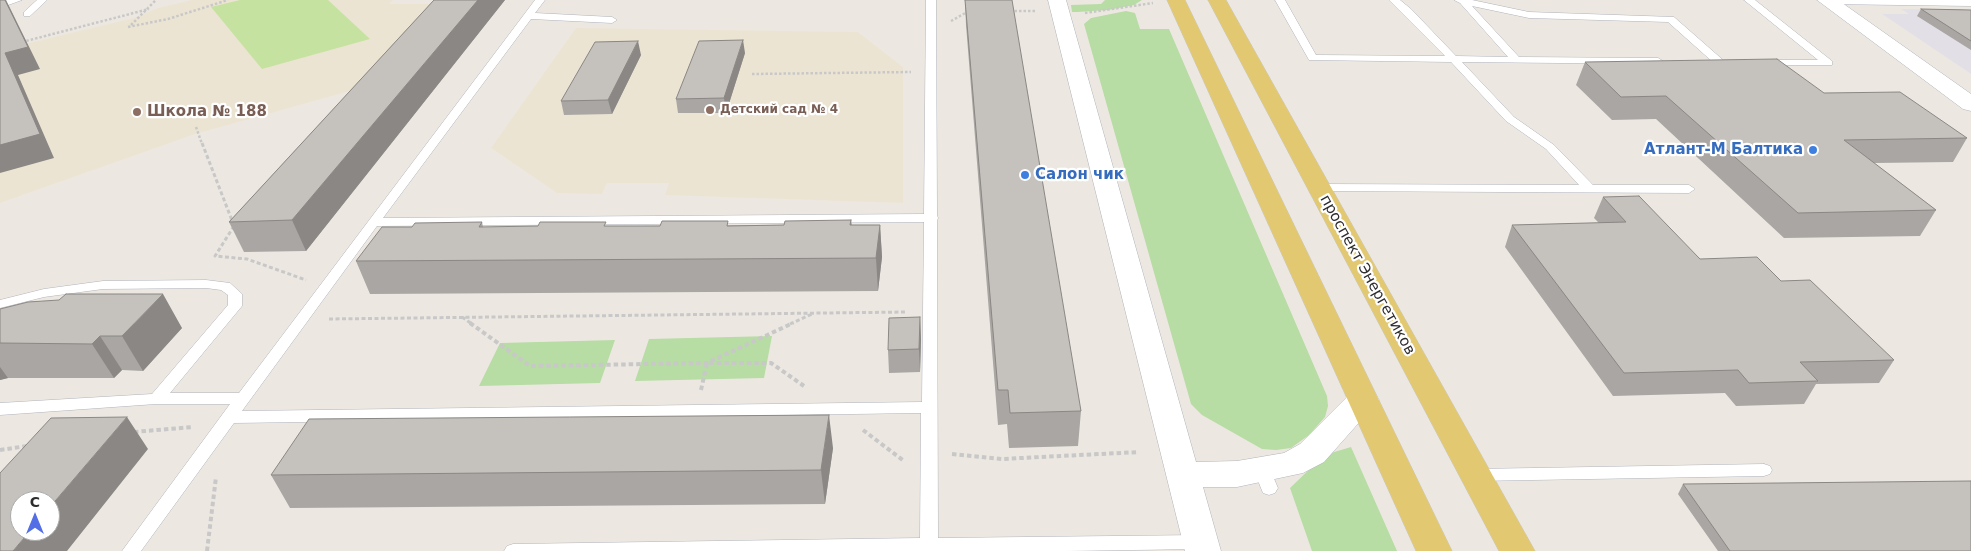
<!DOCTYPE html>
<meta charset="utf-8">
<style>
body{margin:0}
#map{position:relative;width:1971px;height:551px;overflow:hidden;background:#ece8e1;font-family:"DejaVu Sans",sans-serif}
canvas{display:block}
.north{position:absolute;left:10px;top:491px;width:50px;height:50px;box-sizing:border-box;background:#fff;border:1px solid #ababab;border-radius:50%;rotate:0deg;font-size:14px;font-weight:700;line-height:20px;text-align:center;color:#2d2d2d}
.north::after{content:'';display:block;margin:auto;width:18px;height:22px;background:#546ee6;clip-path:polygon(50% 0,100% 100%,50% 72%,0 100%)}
</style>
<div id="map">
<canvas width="1971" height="551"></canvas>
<div class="north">С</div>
</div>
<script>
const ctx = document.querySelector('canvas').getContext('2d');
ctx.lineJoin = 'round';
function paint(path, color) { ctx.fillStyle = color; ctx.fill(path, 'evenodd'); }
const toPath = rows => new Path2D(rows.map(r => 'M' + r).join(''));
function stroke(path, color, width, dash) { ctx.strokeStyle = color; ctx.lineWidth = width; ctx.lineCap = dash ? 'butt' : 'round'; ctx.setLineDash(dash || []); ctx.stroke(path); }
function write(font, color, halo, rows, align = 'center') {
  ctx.font = font + ' "DejaVu Sans",sans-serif'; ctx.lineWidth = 4.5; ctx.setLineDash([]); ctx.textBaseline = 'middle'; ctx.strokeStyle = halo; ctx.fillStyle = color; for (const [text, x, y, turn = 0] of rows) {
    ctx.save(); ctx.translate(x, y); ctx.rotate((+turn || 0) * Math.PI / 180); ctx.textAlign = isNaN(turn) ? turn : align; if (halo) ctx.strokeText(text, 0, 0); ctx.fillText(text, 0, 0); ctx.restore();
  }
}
const industrial = toPath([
 [1901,9,1971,10,1971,74,1882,14,1909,14]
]);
const education = toPath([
 [192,0,393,0,389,4,434,4,350,91,195,134,0,203,0,50,134,18,158,8],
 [576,28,858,32,903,67,903,203,665,195,669,183,607,183,602,194,557,193,491,148]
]);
const green = toPath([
 [1105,0,1142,0,1134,5,1108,10,1077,12,1072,12,1071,5,1101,4],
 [1126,11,1135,13,1140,29,1169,29,1327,396,1328,406,1325,417,1309,435,1291,448,1276,450,1262,449,1202,415,1191,404,1084,24,1091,18],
 [772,336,764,378,635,381,649,339],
 [615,340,600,383,479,386,500,343],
 [1351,447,1397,551,1312,551,1290,488,1315,464,1331,453]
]);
const pitch = toPath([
 [240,0,328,0,370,39,262,69,211,7]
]);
const pathFar2 = toPath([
 [1010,11,1036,11],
 [1085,13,1153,3],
 [951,21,969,11],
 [131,25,156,0],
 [128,27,168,19,228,0],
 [22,42,149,9],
 [752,74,911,72],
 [196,127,202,144]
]);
const pathFar1 = toPath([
 [202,143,233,223],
 [234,226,215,256,247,259,306,280],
 [462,317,472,324],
 [329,319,907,312],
 [790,324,812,314]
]);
const path = toPath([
 [470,323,530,366,707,363,793,323],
 [701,390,707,363,771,363,804,386],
 [863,430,904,461],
 [134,432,193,427],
 [0,450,27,446],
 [952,454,1002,459,1139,452],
 [207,551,216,477]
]);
const service = toPath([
 [7,0,22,0,0,8,0,2,7,0],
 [37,0,47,0,30,16,24,16,24,12,37,0],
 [535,0,545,0,535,13,612,17,617,20,612,23,531,19,383,218,924,214,926,0,936,0,937,215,938,218,937,221,938,538,1200,535,1206,537,1209,542,1206,547,1200,549,1067,551,504,551,507,546,513,544,920,538,921,413,234,423,141,551,122,551,230,404,156,404,0,415,0,403,152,394,228,305,228,295,221,290,206,288,103,289,44,297,0,308,0,300,44,289,103,281,206,280,230,283,242,294,242,306,170,393,239,393,535,0],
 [924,222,922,402,242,411,377,226,924,222],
 [1275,0,1285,0,1316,55,1445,56,1389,0,1400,0,1411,9,1456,56,1508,57,1460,3,1454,0,1472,0,1529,12,1674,17,1723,60,1723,64,1715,64,1668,22,1529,18,1472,6,1519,57,1658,58,1663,61,1658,64,1462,62,1514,117,1554,145,1593,185,1689,185,1695,189,1689,193,1315,191,1313,188,1319,184,1579,185,1546,149,1506,121,1451,62,1309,60,1275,0],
 [1744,0,1755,0,1832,61,1832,65,1760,65,1759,63,1764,60,1818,60,1744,0],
 [1824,0,1971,0,1971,6,1828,4,1824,0],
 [1764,464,1770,466,1772,470,1770,474,1764,476,1475,481,1469,480,1466,475,1469,470,1475,469,1764,464],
 [1263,465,1269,467,1278,488,1275,493,1269,495,1263,493,1254,471,1257,467,1263,465]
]);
const minor = toPath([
 [1048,0,1066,0,1196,462,1237,461,1284,453,1300,444,1352,392,1363,389,1374,392,1379,400,1324,462,1303,473,1237,487,1203,487,1221,551,1185,551,1048,0],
 [1817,0,1838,0,1971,94,1971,111,1963,109,1817,0]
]);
const primary = toPath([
 [1167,0,1185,0,1452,551,1416,551,1167,0],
 [1208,0,1226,0,1535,551,1499,551,1208,0]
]);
const wall = toPath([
 [434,0,505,0,306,251,244,252,229,222],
 [965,0,1081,411,1078,446,1009,448,1007,424,998,425,966,25],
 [1921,9,1971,10,1971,50,1917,16],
 [745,53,726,113,678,113,676,99],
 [641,55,612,114,564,115,561,101],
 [1585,62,1824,93,1967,138,1953,162,1874,163,1936,210,1920,236,1784,238,1656,119,1612,120,1576,85],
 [1603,197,1700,259,1781,281,1894,360,1879,383,1816,384,1804,404,1736,406,1725,393,1613,396,1505,247,1512,225,1599,223,1594,218],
 [851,220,852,225,880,225,882,257,878,291,370,294,356,261,412,227,482,222,483,227,784,225],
 [0,309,182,328,143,371,122,370,114,378,8,378,0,380],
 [920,317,921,339,920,372,889,373,888,350],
 [833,448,825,504,290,508,271,475],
 [1683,484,1971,551,1718,551,1678,494]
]);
const shadedWall = toPath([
 [5,0,6,0,10,8,40,69,18,75,54,158,0,173,0,145,5,53],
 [478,0,505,0,306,251,292,220],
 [743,40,745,53,726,113,724,98],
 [638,41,641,55,612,114,608,100],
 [880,225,882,257,878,291,876,258],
 [163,294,182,328,143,371,122,336],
 [920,317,921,339,920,372,919,349],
 [100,336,122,370,114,378,92,344],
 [0,367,8,378,0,380],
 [829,415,833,448,825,504,821,470],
 [127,417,148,449,67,551,13,551,30,531,50,531,50,507]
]);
const building = toPath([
 [0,0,5,0,28,47,5,53,40,134,0,145,0,0],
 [434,0,478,0,292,220,229,222,434,0],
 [965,0,1012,0,1081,411,1010,413,1008,390,998,390,965,0],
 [1921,9,1971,10,1971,41,1921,9],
 [743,40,724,98,676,99,699,41,743,40],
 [638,41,608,100,561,101,595,42,638,41],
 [1777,59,1824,93,1900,92,1967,138,1844,140,1936,210,1798,213,1666,96,1621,97,1585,62,1777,59],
 [1639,196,1700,259,1757,257,1781,281,1810,280,1894,360,1800,362,1818,381,1749,383,1738,370,1624,373,1512,225,1626,222,1603,197,1639,196],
 [851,220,850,225,880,225,876,258,356,261,382,227,412,227,415,223,482,222,479,227,538,226,540,222,606,222,604,226,660,226,662,221,728,221,727,226,784,225,785,221,851,220],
 [66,294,163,294,122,336,100,336,92,344,0,343,0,309,28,302,59,300,66,294],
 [920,317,919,349,888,350,889,318,920,317],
 [829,415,821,470,271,475,309,419,829,415],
 [127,417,50,507,50,501,20,501,20,531,30,531,13,551,0,551,0,473,51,418,127,417],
 [1971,481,1971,551,1730,551,1683,484,1971,481]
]);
const markers = [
 [710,110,5,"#8d6e63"],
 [137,112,5,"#8d6e63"],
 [1813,150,5,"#3f7fe0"],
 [1025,175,5,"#3f7fe0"]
];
const farEducationnames = [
 ["Детский сад № 4",720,110]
];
const educationNames = [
 ["Школа № 188",147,112]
];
const shopNames = [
 ["Атлант-М Балтика",1803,150],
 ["Салон чик",1035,175,"left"]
];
const streetNames = [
 ["проспект Энергетиков",1367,275,61]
];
paint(industrial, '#e2e0e6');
paint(education, '#ece4d3');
paint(green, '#b7dca4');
paint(pitch, '#c6e2a1');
stroke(service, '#b1b3bb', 1);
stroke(minor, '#b1b3bb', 1);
stroke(primary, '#c8c8c8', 1);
stroke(pathFar2, '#c8c8c8', 2.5, [2.5, 2]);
stroke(pathFar1, '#c8c8c8', 3, [4, 2.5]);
stroke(path, '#c8c8c8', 4, [4.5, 3]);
paint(service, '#fff');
paint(minor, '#fff');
paint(primary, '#e2c871');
paint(wall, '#a9a6a3');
paint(shadedWall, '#8a8784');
paint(building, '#c5c1bd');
stroke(building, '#8a8784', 1);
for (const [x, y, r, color] of markers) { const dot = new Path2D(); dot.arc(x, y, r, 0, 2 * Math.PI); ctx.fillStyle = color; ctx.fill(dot); stroke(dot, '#fff', 2); }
write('bold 12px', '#785e54', '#fff', farEducationnames, 'left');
write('bold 15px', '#785e54', '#fff', educationNames, 'left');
write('bold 15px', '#366cbe', '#fff', shopNames, 'right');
write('15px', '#2d2d2d', '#fff', streetNames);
</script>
